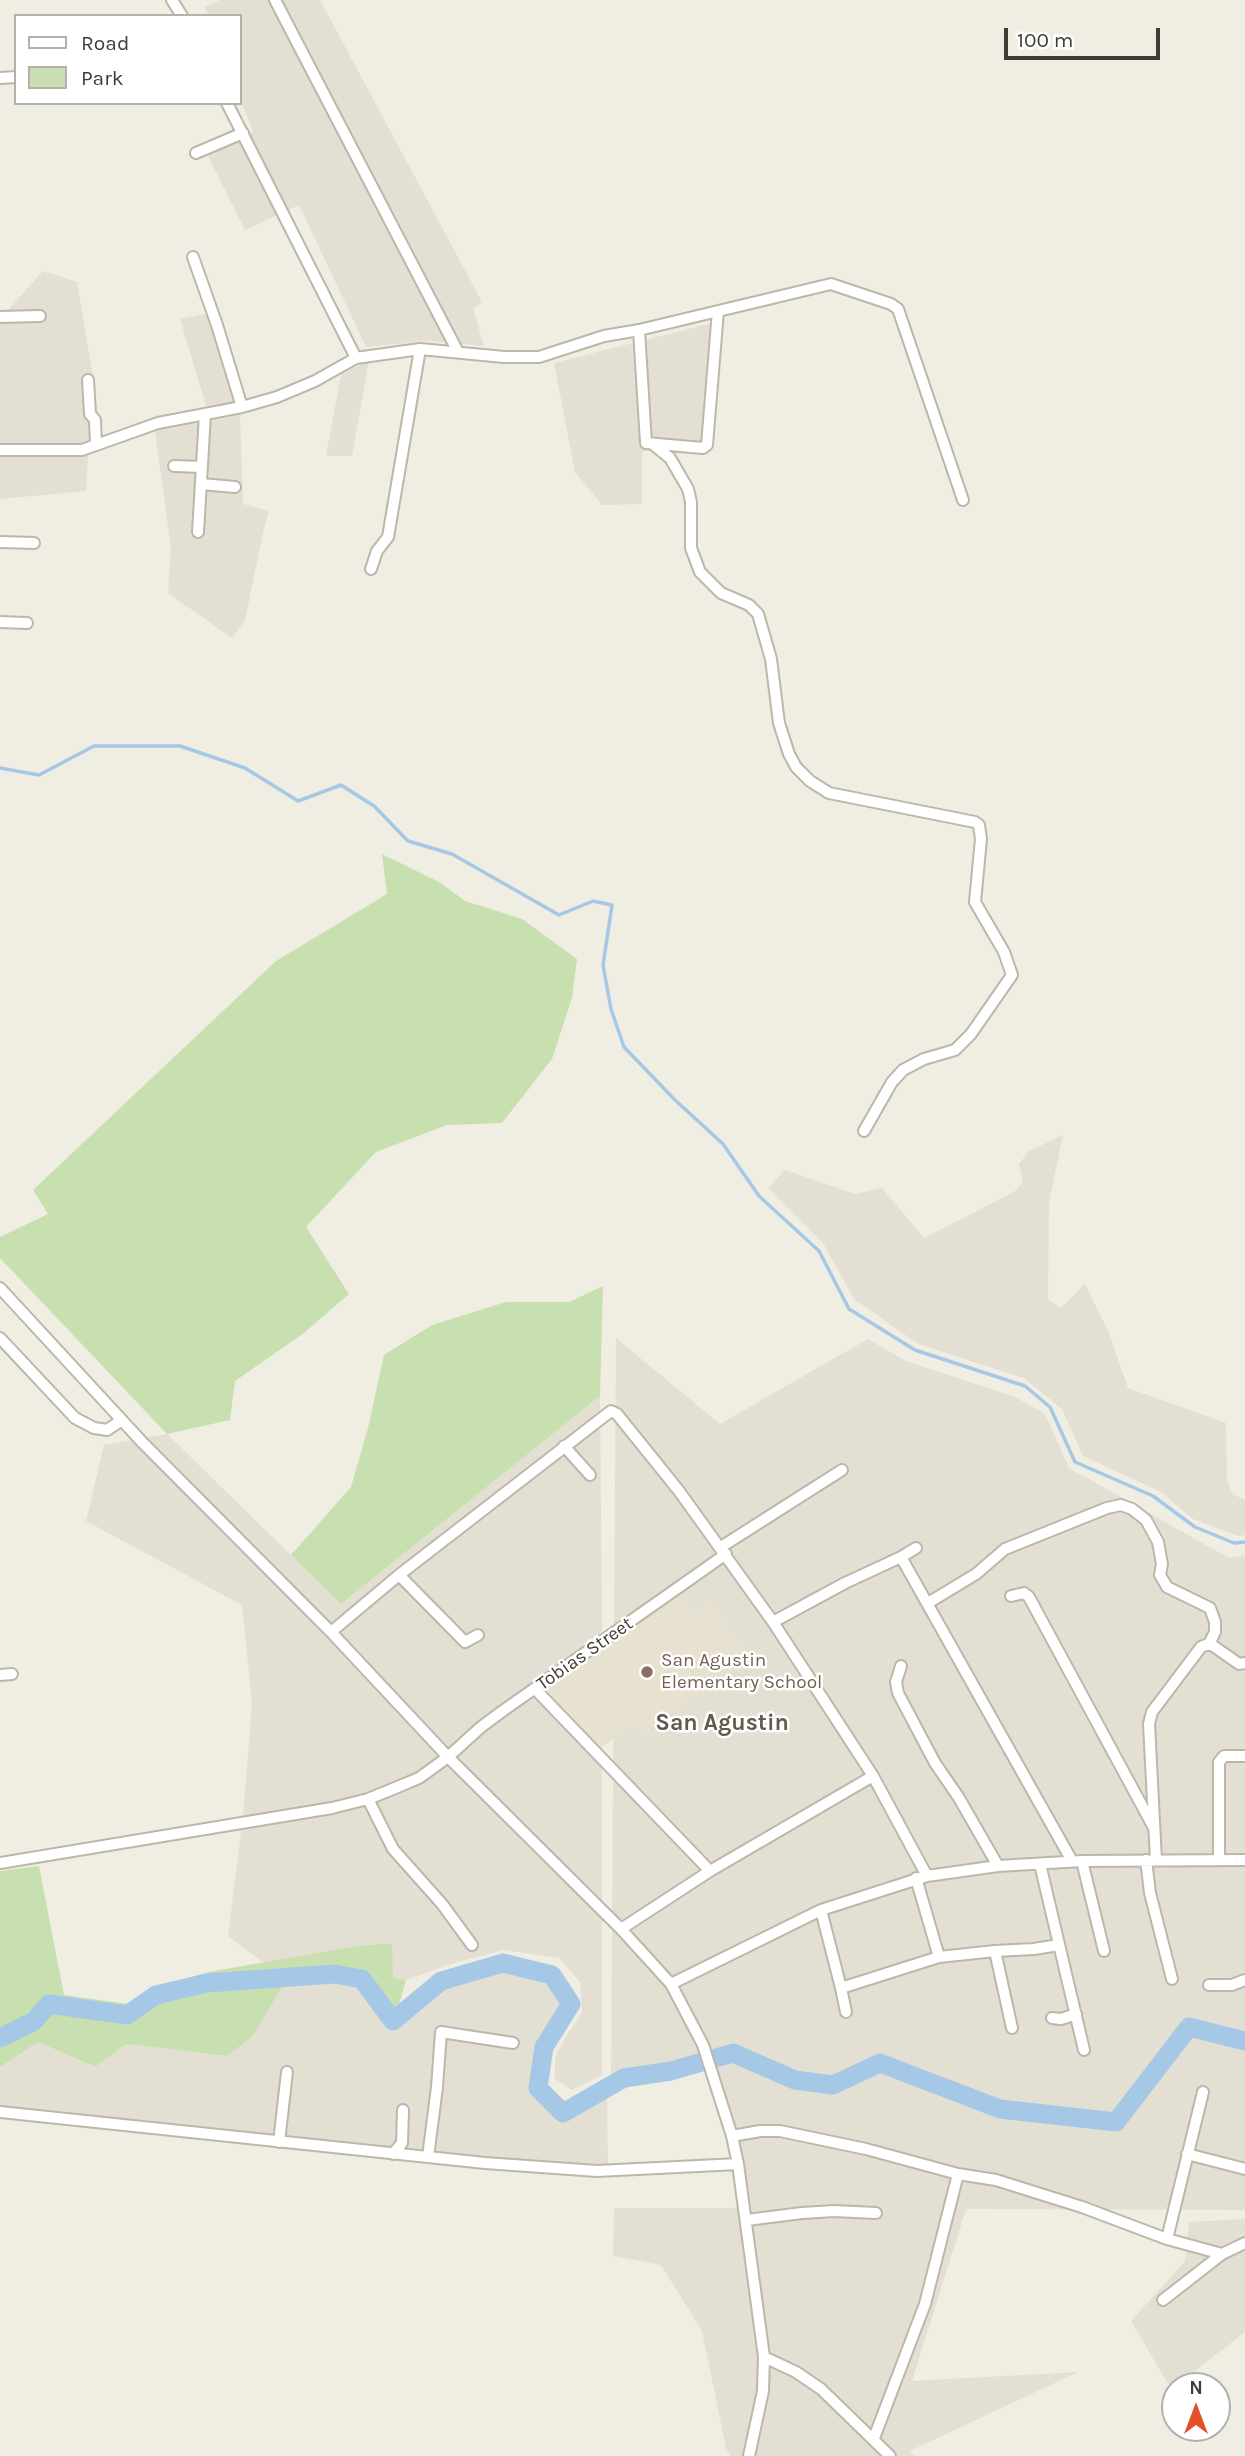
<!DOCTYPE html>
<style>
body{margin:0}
#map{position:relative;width:1245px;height:2456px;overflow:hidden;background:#f0ede3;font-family:Karla,sans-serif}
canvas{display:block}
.legend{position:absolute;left:14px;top:14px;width:228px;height:91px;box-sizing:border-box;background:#fff;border:2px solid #b3b1ae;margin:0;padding:9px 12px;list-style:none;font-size:21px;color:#413d34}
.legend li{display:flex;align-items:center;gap:14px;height:35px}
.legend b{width:35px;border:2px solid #b3b1ae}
.north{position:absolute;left:1161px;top:2372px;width:70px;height:70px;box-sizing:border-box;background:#fff;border:2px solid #b3b1ae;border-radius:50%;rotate:0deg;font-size:19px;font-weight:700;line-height:28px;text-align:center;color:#413d34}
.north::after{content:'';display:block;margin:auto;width:24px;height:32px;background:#e24f28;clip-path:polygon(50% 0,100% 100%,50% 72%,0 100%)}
.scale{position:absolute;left:1004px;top:28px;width:156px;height:32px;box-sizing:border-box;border:4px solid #413d34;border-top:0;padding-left:9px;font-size:21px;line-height:24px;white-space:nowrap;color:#413d34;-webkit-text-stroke:5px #fff;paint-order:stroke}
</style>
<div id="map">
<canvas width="1245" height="2456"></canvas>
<ul class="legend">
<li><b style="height:9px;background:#fff"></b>Road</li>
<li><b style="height:19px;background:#c8e0b0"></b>Park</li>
</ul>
<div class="north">N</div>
<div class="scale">100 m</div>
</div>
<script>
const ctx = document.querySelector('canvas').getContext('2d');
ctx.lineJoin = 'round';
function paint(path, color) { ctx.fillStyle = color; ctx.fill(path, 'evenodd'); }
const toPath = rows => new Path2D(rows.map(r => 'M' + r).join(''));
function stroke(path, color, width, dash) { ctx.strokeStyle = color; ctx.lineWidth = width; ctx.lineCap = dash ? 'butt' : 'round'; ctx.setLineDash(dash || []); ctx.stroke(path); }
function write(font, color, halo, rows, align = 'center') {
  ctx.font = font + ' Karla,sans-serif'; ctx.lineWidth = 5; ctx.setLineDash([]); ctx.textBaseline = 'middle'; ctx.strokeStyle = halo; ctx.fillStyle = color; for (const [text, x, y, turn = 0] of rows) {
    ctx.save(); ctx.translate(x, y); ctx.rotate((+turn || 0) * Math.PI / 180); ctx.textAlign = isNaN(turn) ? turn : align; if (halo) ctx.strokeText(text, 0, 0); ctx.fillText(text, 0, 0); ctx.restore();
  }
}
const residential = toPath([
 [220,0,320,0,482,302,473,309,484,346,426,341,366,347,299,205,245,230,208,156,253,132,240,98,240,16,208,16,205,7],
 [43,271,77,282,93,377,86,491,0,499,0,319],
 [209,313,234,404,207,409,180,319],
 [712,323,713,448,642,451,642,504,602,505,575,472,554,363],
 [369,360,352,456,326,456,341,375],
 [240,415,243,504,269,511,264,528,245,620,232,638,168,593,171,549,155,431],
 [1063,1135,1049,1202,1048,1299,1061,1308,1085,1284,1109,1333,1128,1388,1226,1423,1227,1480,1233,1495,1245,1499,1245,1535,1238,1536,1193,1519,1161,1492,1083,1456,1062,1409,1024,1378,918,1344,854,1299,823,1243,768,1188,785,1170,855,1194,882,1188,924,1238,1014,1192,1023,1182,1019,1164,1029,1151],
 [616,1338,720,1424,868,1339,906,1361,1015,1397,1045,1414,1069,1468,1229,1558,1245,1555,1245,2035,1188,2022,1113,2116,1001,2104,881,2057,832,2080,798,2075,734,2048,671,2067,622,2073,611,2080],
 [600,1396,602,1631,547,1690,602,1747,602,2075,572,2090,555,2079,555,2058,565,2038,582,2013,580,1982,559,1958,503,1950,447,1965,406,1980,392,1978,392,1943,357,1946,264,1963,228,1936,243,1816,252,1703,242,1605,86,1521,104,1445,167,1434,341,1604],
 [502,1968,549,1978,567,2004,542,2046,537,2090,564,2115,607,2096,608,2169,0,2113,0,2067,38,2042,94,2067,126,2044,227,2056,252,2037,282,1987,334,1977,360,1982,393,2025,444,1984],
 [1190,2028,1245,2043,1245,2210,966,2209,912,2381,1078,2372,910,2451,914,2456,731,2456,726,2448,702,2331,661,2265,613,2256,614,2208,751,2208,716,2060,733,2055,794,2081,833,2087,880,2065,1000,2110,1116,2124],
 [1245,2219,1245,2332,1171,2389,1131,2321,1185,2261,1189,2222]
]);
const education = toPath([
 [676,1593,694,1614,711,1602,747,1655,642,1735,633,1725,602,1747,547,1690]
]);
const green = toPath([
 [382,854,439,882,465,901,522,919,577,959,572,998,552,1059,502,1123,447,1125,376,1152,306,1227,349,1294,304,1333,235,1381,230,1420,167,1434,0,1258,0,1237,48,1214,33,1190,276,961,387,894],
 [603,1286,600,1396,341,1604,291,1555,351,1487,368,1428,384,1355,432,1325,506,1302,569,1302],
 [39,1866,64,1995,129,2004,150,1990,208,1972,357,1946,392,1943,393,1978,406,1980,393,2026,360,1982,334,1977,282,1987,252,2037,227,2056,126,2044,95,2067,38,2042,0,2067,0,1871]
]);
const stream = toPath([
 [0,768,39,775,94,746,180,746,245,768,298,801,341,785,374,806,408,841,452,854,559,915,593,901,612,905,603,965,611,1009,624,1047,674,1099,723,1144,759,1196,819,1251,849,1309,915,1350,1025,1386,1050,1407,1075,1462,1153,1496,1195,1527,1234,1543,1245,1542]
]);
const river = toPath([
 [0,2038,34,2021,49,2004,127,2015,156,1995,207,1983,334,1974,362,1979,393,2021,441,1981,503,1963,552,1975,571,2004,544,2047,538,2088,563,2113,624,2078,671,2071,733,2053,795,2080,833,2085,880,2063,1000,2109,1116,2122,1189,2027,1245,2041]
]);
const minor = toPath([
 [172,0,182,16],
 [275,0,458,352],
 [0,78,16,77],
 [227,103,356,358],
 [196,153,243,133],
 [193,257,217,325,242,407],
 [0,317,40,316],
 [639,330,646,443,703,448,707,445,718,311],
 [88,380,90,414,95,420,96,445],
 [654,445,670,458,688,489,691,502,691,548,700,572,721,593,749,605,758,614,771,659,779,723,789,754,796,767,810,781,829,793,975,822,979,825,981,839,975,902,1004,952,1012,975,971,1034,955,1050,924,1059,903,1070,892,1082,864,1131],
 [0,450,82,450,158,423,242,407,277,397,315,381,356,358,420,349,504,357,539,357,604,336,639,330,831,284,891,304,898,309,963,500],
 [174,466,202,467],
 [201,484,235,487],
 [198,532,205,414],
 [0,542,34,543],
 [371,569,377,551,388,537,420,349],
 [0,622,27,623],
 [0,1288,142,1442,331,1632,448,1757,621,1929,671,1984,703,2045,732,2136,738,2164,764,2357,763,2391,749,2456],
 [0,1338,75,1418,94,1428,107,1430,122,1420],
 [564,1446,590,1475],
 [721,1547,842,1470],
 [901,1557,916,1548],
 [399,1575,465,1642,478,1635],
 [1011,1596,1024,1593,1029,1597,1154,1828],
 [928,1603,976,1574,1005,1549,1107,1508,1121,1505,1132,1509,1146,1520,1158,1542,1162,1564,1160,1575,1167,1587,1210,1608,1215,1622,1215,1632,1209,1644],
 [773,1622,845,1583,901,1557,1072,1861],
 [331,1632,399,1575,611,1411,617,1414,679,1491,773,1622,873,1776,927,1876],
 [901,1666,896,1682,898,1693,935,1763,959,1798,998,1866],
 [0,1675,12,1674],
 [535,1689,710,1871],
 [368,1799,393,1849,442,1904,472,1945],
 [1146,1860,1150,1893,1172,1979],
 [1156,1860,1149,1724,1152,1712,1201,1647,1206,1645,1212,1645,1239,1664,1245,1663],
 [1219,1860,1219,1762,1224,1756,1245,1756],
 [1082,1861,1104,1951],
 [0,1863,332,1808,368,1799,400,1786,419,1778,448,1757,481,1727,504,1710,726,1554],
 [1040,1864,1084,2050],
 [916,1878,939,1957],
 [821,1910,841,1988,939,1957,995,1951,1012,2028],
 [621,1929,710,1871,873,1776],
 [995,1951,1034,1949,1059,1945],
 [671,1984,821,1910,927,1876,998,1866,1082,1861,1245,1860],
 [1209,1985,1232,1985,1245,1980],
 [841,1988,846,2012],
 [1052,2018,1061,2019,1076,2014],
 [0,2112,485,2163,597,2171,738,2164],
 [732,2136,760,2131,780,2131,866,2149,958,2174,996,2180,1082,2207,1167,2239,1222,2254],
 [279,2142,287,2072],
 [393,2154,402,2143,403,2110],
 [1187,2154,1245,2169],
 [428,2157,437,2087,441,2032,513,2043],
 [747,2220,802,2213,834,2211,876,2213],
 [1167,2239,1203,2092],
 [1163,2300,1222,2254,1245,2243],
 [764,2357,796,2372,821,2389,890,2456],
 [874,2438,925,2304,958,2174]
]);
const markers = [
 [647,1672,7,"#8d6e63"]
];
const streetNames = [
 ["Tobias Street",585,1654,-35]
];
const educationNames = [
 ["San Agustin",661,1661],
 ["Elementary School",661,1683]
];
const quarterNames = [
 ["San Agustin",722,1723]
];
paint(residential, '#e3dfd2');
paint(education, '#e7e2cf');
paint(green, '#c8e0b0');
stroke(stream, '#a5c8e7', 3.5);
stroke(river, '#a5c8e7', 19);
stroke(minor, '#bdb7aa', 14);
stroke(minor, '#fff', 10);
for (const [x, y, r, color] of markers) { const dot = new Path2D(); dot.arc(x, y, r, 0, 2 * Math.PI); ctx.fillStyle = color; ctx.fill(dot); stroke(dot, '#fff', 2.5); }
write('19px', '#413d34', '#fff', streetNames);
write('19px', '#785e54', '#fff', educationNames, 'left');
write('bold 23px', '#625b4d', '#fff', quarterNames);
</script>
